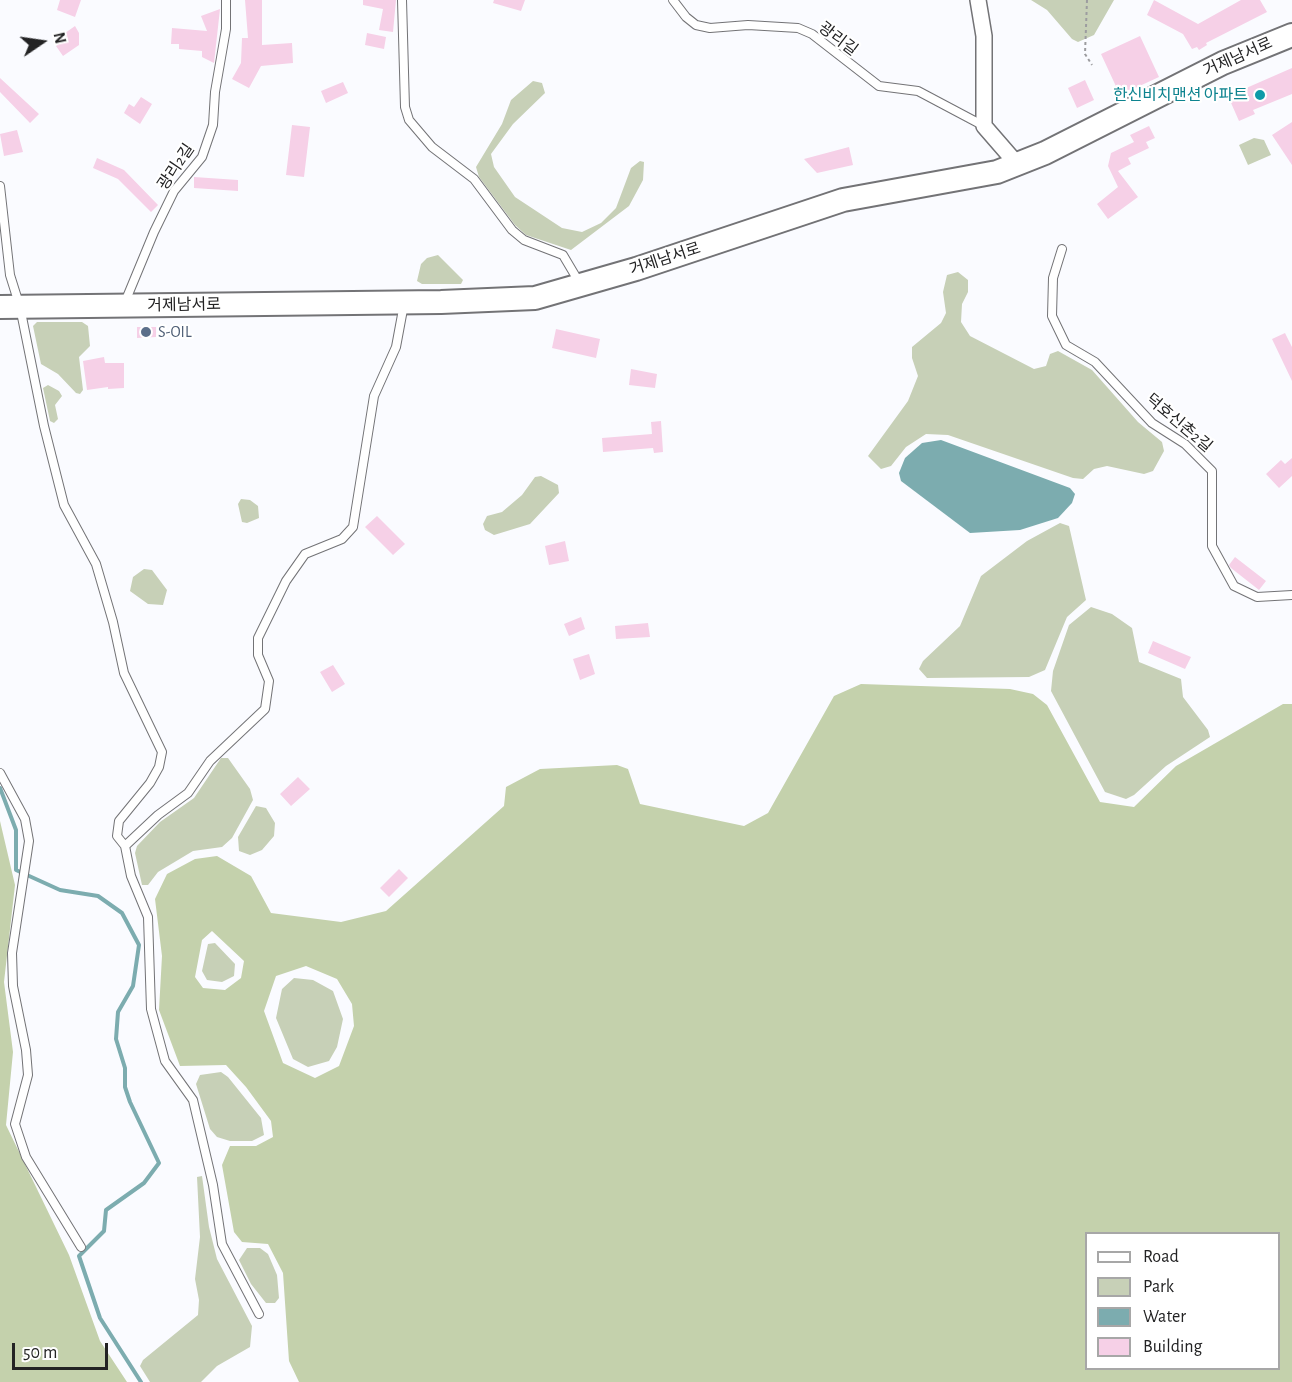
<!DOCTYPE html>
<meta charset="utf-8">
<style>
body{margin:0}
#map{position:relative;width:1292px;height:1382px;overflow:hidden;background:#fafbff;font-family:"Alegreya Sans",sans-serif}
canvas{display:block}
.legend{position:absolute;left:1085px;top:1232px;width:195px;height:138px;box-sizing:border-box;background:#fff;border:2px solid #a7a7a7;margin:0;padding:8px 10px;list-style:none;font-size:18px;color:#232324}
.legend li{display:flex;align-items:center;gap:12px;height:30px}
.legend b{width:30px;border:2px solid #a7a7a7}
.north{position:absolute;left:12px;top:12px;width:60px;height:60px;-webkit-text-stroke:4px #fff;paint-order:stroke;rotate:77deg;font-size:16px;font-weight:700;line-height:24px;text-align:center;color:#232324}
.north::after{content:'';display:block;margin:auto;width:21px;height:27px;background:#232324;clip-path:polygon(50% 0,100% 100%,50% 72%,0 100%)}
.scale{position:absolute;left:12px;top:1343px;width:96px;height:27px;box-sizing:border-box;border:3px solid #232324;border-top:0;padding-left:8px;font-size:18px;line-height:21px;white-space:nowrap;color:#232324;-webkit-text-stroke:4px #fff;paint-order:stroke}
</style>
<div id="map">
<canvas width="1292" height="1382"></canvas>
<ul class="legend">
<li><b style="height:8px;background:#fff"></b>Road</li>
<li><b style="height:16px;background:#c7d0b7"></b>Park</li>
<li><b style="height:16px;background:#7cacaf"></b>Water</li>
<li><b style="height:16px;background:#f6d0e7"></b>Building</li>
</ul>
<div class="north">N</div>
<div class="scale">50 m</div>
</div>
<script>
const ctx = document.querySelector('canvas').getContext('2d');
ctx.lineJoin = 'round';
function paint(path, color) { ctx.fillStyle = color; ctx.fill(path, 'evenodd'); }
const toPath = rows => new Path2D(rows.map(r => 'M' + r).join(''));
function stroke(path, color, width, dash) { ctx.strokeStyle = color; ctx.lineWidth = width; ctx.lineCap = dash ? 'butt' : 'round'; ctx.setLineDash(dash || []); ctx.stroke(path); }
function write(font, color, halo, rows, align = 'center') {
  ctx.font = font + ' "Alegreya Sans","Noto Sans KR",sans-serif'; ctx.lineWidth = 4.5; ctx.setLineDash([]); ctx.textBaseline = 'middle'; ctx.strokeStyle = halo; ctx.fillStyle = color; for (const [text, x, y, turn = 0] of rows) {
    ctx.save(); ctx.translate(x, y); ctx.rotate((+turn || 0) * Math.PI / 180); ctx.textAlign = isNaN(turn) ? turn : align; if (halo) ctx.strokeText(text, 0, 0); ctx.fillText(text, 0, 0); ctx.restore();
  }
}
const green = toPath([
 [1031,0,1114,0,1094,35,1078,42,1072,39,1047,10],
 [533,81,542,83,545,93,513,124,491,154,494,167,515,197,562,228,582,232,601,223,616,208,631,168,640,161,644,162,643,180,629,206,571,250,526,235,515,225,479,177,476,167,502,124,511,100],
 [1254,138,1264,140,1271,155,1248,165,1239,145],
 [438,255,463,280,461,284,422,284,417,281,421,264,427,258],
 [958,272,968,280,968,292,962,304,961,322,970,336,1034,369,1046,366,1050,354,1058,351,1092,370,1138,422,1162,442,1164,451,1153,471,1144,474,1107,466,1094,469,1083,479,1073,478,948,435,926,434,906,447,891,466,881,469,868,456,908,401,918,376,912,358,912,347,941,323,946,313,943,292,947,275],
 [37,322,82,322,88,326,90,346,79,357,83,390,80,394,76,393,58,374,41,364,33,326],
 [48,385,59,391,62,396,55,405,58,419,54,423,50,421,43,388],
 [541,476,558,485,559,493,530,524,494,535,485,530,483,524,487,516,502,512,522,495,535,477],
 [241,499,250,500,258,506,259,518,247,523,242,522,238,504],
 [1060,523,1069,526,1086,600,1067,617,1045,670,1029,677,927,678,919,669,923,661,960,626,981,576,1027,541],
 [144,569,152,570,167,590,163,605,148,604,130,591,133,577],
 [1091,607,1112,614,1132,628,1139,662,1181,679,1183,697,1208,730,1210,737,1166,766,1134,795,1126,799,1105,792,1051,691,1053,671,1069,625],
 [221,758,228,758,250,789,253,800,232,838,222,847,193,851,158,872,148,885,142,885,135,853,137,846,160,822,194,798],
 [256,806,266,808,275,823,274,836,262,850,250,855,239,851,238,837],
 [215,943,235,964,234,976,222,982,207,980,202,971,208,944],
 [294,978,313,980,333,991,343,1019,337,1047,329,1061,308,1067,293,1059,276,1018,282,989],
 [221,1072,228,1077,261,1118,264,1135,252,1141,230,1141,217,1137,210,1129,196,1084,200,1075],
 [202,1176,209,1227,217,1259,252,1326,250,1347,217,1366,201,1382,150,1382,140,1366,143,1360,198,1315,199,1300,195,1279,200,1237,197,1177],
 [247,1248,260,1248,268,1254,277,1275,279,1298,275,1303,266,1303,251,1284,239,1260]
]);
const forest = toPath([
 [861,684,1010,689,1033,694,1047,705,1100,802,1134,807,1176,766,1283,704,1292,704,1292,1382,299,1382,289,1361,283,1273,268,1244,242,1242,234,1232,222,1165,230,1146,256,1146,273,1137,271,1121,246,1087,226,1065,180,1066,159,1010,162,956,155,899,167,874,195,859,217,856,251,876,271,913,341,922,386,911,504,806,506,787,540,769,617,765,628,769,640,804,744,826,768,813,834,696],
 [212,931,244,961,241,978,225,990,203,988,195,977,202,940],
 [306,966,337,979,352,1004,354,1026,339,1066,315,1078,283,1063,264,1011,276,976],
 [1086,1234,1278,1234,1278,1368,1086,1368],
 [0,821,15,885,4,982,13,1052,6,1125,69,1255,100,1341,127,1382,0,1382]
]);
const water = toPath([
 [941,440,1070,488,1075,494,1072,503,1058,518,1020,530,970,533,901,481,899,473,905,458,922,443]
]);
const stream = toPath([
 [0,788,16,830,16,870,60,890,98,896,122,913,139,945,133,986,118,1012,116,1039,125,1068,125,1087,130,1102,159,1163,144,1183,106,1210,104,1231,79,1256,100,1318,141,1382]
]);
const building = toPath([
 [60,0,81,0,75,17,57,10],
 [245,0,262,0,262,45,292,43,293,63,261,66,249,88,232,79,241,63,242,38,248,38],
 [363,0,396,0,393,32,379,30,383,9,363,5],
 [494,0,525,0,521,11,493,3],
 [1154,0,1198,24,1241,0,1260,0,1267,12,1206,43,1207,45,1199,50,1197,47,1192,49,1183,34,1147,15],
 [220,9,214,63,202,57,202,51,179,49,179,44,171,44,172,28,207,31,201,16],
 [75,26,79,33,79,45,63,56,56,46,61,42,58,38],
 [367,33,386,37,384,49,365,45],
 [1140,36,1159,77,1120,95,1101,54],
 [1292,68,1292,94,1253,110,1255,114,1239,121,1228,96],
 [0,78,39,114,30,123,0,92],
 [1085,80,1094,100,1077,108,1068,88],
 [343,82,348,93,326,103,321,91],
 [141,97,152,104,140,124,124,113,129,104,134,107],
 [1292,122,1292,165,1272,135],
 [292,125,310,127,304,177,286,175],
 [1149,126,1155,138,1146,142,1149,148,1128,158,1131,164,1118,171,1138,197,1108,219,1097,204,1118,187,1108,166,1111,153,1134,142,1130,135],
 [17,130,23,152,4,156,0,134],
 [849,147,853,165,817,173,804,159],
 [97,158,124,170,158,205,151,212,118,179,93,168],
 [194,177,238,180,238,191,194,188],
 [137,327,156,327,156,337,137,338],
 [556,329,600,339,596,358,552,348],
 [1285,333,1292,347,1292,381,1272,339],
 [104,357,105,363,124,363,124,388,108,389,108,387,87,390,83,361],
 [631,369,657,374,655,388,629,385],
 [661,421,663,452,654,453,653,448,603,452,602,438,652,434,651,422],
 [1292,458,1292,476,1279,488,1266,474,1281,460,1285,464],
 [377,516,405,544,393,555,365,527],
 [565,541,569,561,549,565,545,546],
 [1235,557,1266,581,1259,590,1231,568,1229,565],
 [581,617,585,629,569,636,564,624],
 [648,623,650,637,616,639,615,626],
 [1153,641,1191,657,1185,669,1148,653],
 [589,654,595,674,580,680,573,659],
 [333,665,345,684,332,692,320,672],
 [298,777,310,789,291,806,280,794],
 [399,869,408,878,389,897,380,888]
]);
const path = toPath([
 [1087,0,1085,54,1092,65]
]);
const service = toPath([
 [402,0,405,107,409,120,432,147,474,179,512,230,524,240,563,255,579,282],
 [673,0,686,17,696,25,710,28,748,25,798,28,812,34,879,86,918,91,984,126],
 [0,186,10,275,20,307,44,426,64,505,96,564,113,622,124,673,162,752,159,767,150,783,119,821,117,836,125,846,131,876,148,917,151,1009,165,1061,193,1100,213,1185,222,1244,259,1314],
 [1062,249,1053,278,1052,316,1066,345,1095,362,1152,423,1185,444,1212,471,1212,546,1234,586,1257,597,1292,595],
 [125,302,154,232,174,191,202,157,213,125,215,92,226,29,226,0],
 [0,773,25,819,29,841,12,953,13,986,26,1050,28,1075,15,1124,26,1157,81,1247],
 [125,846,158,815,188,793,210,761,265,709,269,681,258,655,258,638,286,581,305,554,342,539,353,527,374,396,396,347,404,304]
]);
const minor = toPath([
 [978,0,984,36,984,126,1017,164]
]);
const secondary = toPath([
 [0,307,441,302,535,298,636,269,843,200,997,172,1045,153,1223,63,1292,35]
]);
const markers = [
 [1260,95,6,"#0f9aa8"],
 [146,332,6,"#5c6f8a"]
];
const streetNames = [
 ["광리길",838,39,37],
 ["거제남서로",1238,57,-24],
 ["광리2길",176,167,-56],
 ["거제남서로",665,259,-18],
 ["거제남서로",184,305,-1],
 ["덕호신촌2길",1179,423,40]
];
const cultureNames = [
 ["한신비치맨션 아파트",1248,95]
];
const serviceNames = [
 ["S-OIL",158,332]
];
paint(green, '#c7d0b7');
paint(forest, '#c4d1ac');
paint(water, '#7cacaf');
stroke(stream, '#7cacaf', 4);
paint(building, '#f6d0e7');
stroke(service, '#737376', 10);
stroke(minor, '#737376', 18);
stroke(secondary, '#737376', 26);
stroke(path, '#9c9c9f', 2, [3, 3]);
stroke(service, '#fff', 8);
stroke(minor, '#fff', 15);
stroke(secondary, '#fff', 22);
for (const [x, y, r, color] of markers) { const dot = new Path2D(); dot.arc(x, y, r, 0, 2 * Math.PI); ctx.fillStyle = color; ctx.fill(dot); stroke(dot, '#fff', 2); }
write('16px', '#232324', '#fff', streetNames);
write('16px', '#0d838f', '#fff', cultureNames, 'right');
write('16px', '#4e5e75', '#fff', serviceNames, 'left');
</script>
